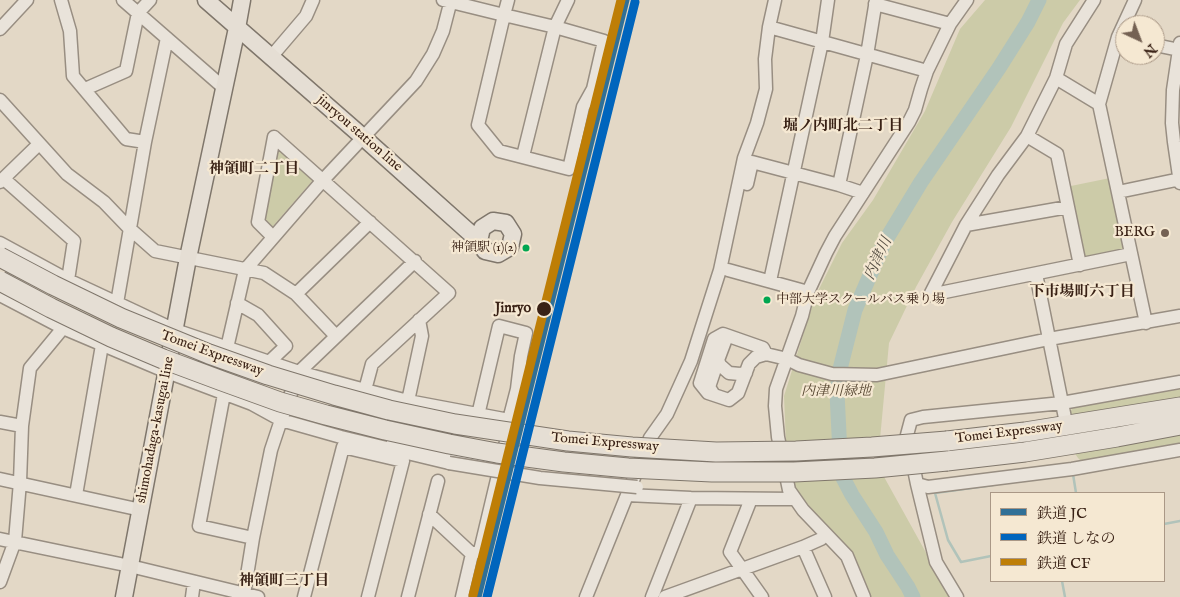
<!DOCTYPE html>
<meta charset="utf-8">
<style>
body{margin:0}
#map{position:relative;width:1180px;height:597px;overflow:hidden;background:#e3d8c6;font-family:"IM FELL English","Noto Serif JP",serif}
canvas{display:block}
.legend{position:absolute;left:990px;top:492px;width:175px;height:90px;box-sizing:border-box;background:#f5e8d2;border:1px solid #aa9886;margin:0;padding:6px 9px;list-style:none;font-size:15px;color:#392115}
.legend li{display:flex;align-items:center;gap:10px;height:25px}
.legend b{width:25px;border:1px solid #aa9886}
.north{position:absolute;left:1115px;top:15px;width:50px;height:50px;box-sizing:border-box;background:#f5e8d2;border:1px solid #aa9886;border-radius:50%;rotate:137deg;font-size:14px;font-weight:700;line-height:20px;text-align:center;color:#392115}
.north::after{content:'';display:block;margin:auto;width:18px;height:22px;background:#746153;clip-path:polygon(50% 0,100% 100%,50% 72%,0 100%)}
</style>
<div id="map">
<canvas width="1180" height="597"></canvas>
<ul class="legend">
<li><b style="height:6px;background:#307097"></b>鉄道 JC</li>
<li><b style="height:6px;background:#0065bd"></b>鉄道 しなの</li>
<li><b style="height:6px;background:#be7e06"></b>鉄道 CF</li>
</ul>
<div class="north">N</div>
</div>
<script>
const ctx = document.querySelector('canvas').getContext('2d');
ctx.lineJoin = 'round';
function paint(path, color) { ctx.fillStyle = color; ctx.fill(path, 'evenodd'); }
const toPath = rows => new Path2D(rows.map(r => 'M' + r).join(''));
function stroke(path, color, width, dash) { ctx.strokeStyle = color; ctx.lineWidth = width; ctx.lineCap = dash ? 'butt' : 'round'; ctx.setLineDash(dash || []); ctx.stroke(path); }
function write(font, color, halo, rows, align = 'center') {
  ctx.font = font + ' "IM FELL English","Noto Serif JP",serif'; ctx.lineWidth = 4.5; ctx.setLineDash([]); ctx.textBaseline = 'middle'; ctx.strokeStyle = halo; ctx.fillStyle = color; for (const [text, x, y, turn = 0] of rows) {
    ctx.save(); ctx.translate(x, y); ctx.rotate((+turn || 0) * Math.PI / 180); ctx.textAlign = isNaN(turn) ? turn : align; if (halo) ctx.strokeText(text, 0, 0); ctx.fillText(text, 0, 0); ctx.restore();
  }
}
const green = toPath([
 [985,0,1080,0,1063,23,1011,127,952,222,916,287,889,343,880,439,786,443,784,396,815,297,842,243,873,200,925,111,960,29],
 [281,148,313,180,273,226,269,226,262,220,275,150],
 [1110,178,1125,248,1123,251,1081,260,1066,187],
 [1180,386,1180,398,1069,417,1072,408,1076,403],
 [1180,434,1180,447,1082,462,1078,458,1074,452],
 [883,475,945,587,949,597,869,597,797,498,793,480]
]);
const stream = toPath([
 [1073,474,1076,493],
 [1164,524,1180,521],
 [991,556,961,562,948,540,935,493,993,485],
 [1062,581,1065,597]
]);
const river = toPath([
 [913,597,908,587,887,555,876,532,852,495,841,474,837,393,840,369,855,310,884,243,921,182,999,68,1028,22,1039,0]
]);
const minor = toPath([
 [61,0,70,31,73,76,126,139,145,142],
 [123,0,224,88],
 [443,0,504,15,555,27,604,41,593,89,583,107,569,169,499,151,478,125,504,15,508,0],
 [1135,0,1118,37,1099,104,1146,323],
 [875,4,950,24],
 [769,27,927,71],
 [0,29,27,0],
 [1180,43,1173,90,1172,123,1174,142,1180,183],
 [1155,45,1179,50],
 [271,57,306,16,313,0],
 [1056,78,1099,104],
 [85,89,126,71,138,13,150,0],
 [0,100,67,174,104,202,129,228,155,251,264,273,296,294,336,336],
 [1027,136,1057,154,1080,265],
 [274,137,449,293,372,364,365,390],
 [523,156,555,27,568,0],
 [4,179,74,241,68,280],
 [0,182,39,144],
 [747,184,752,162,839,185,863,193],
 [839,185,867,55,876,0],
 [1118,192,1180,179],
 [966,225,1068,207],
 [273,237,258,222,274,137],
 [0,243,68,280,175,330,299,372,365,390,408,401,509,420],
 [728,270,808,292],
 [1036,274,1065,418],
 [770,281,822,42,828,0],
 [296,294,370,222],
 [0,295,63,328,167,372,252,404,281,420,341,437,449,463],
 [930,295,966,225,998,175,1027,136,1056,78,1066,44,1094,0],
 [930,295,1131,254],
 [117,303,145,142,167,38],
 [237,303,258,315,286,346,269,362],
 [727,336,718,360,720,365,729,373,740,374,746,373],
 [227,348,245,270,323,180,416,81,433,54,443,31,451,0],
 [766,354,763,348,723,334,714,339,700,383,708,393,729,400,738,393,749,364,756,357,766,354,787,359,799,365,832,374,877,375,1049,339,1180,316],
 [1180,382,1062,403,923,417,911,420,907,435,917,484,928,487,1072,469,1180,450],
 [224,394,199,526,253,538],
 [714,395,709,387,718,360],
 [408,401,422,336,419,320],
 [0,422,22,426],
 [393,441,434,451,481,459],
 [0,479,141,510],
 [917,484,936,562,957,597],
 [76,495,102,345],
 [627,495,691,498,794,499],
 [751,499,730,552,762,597],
 [429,514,472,554,462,597],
 [0,539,130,566,258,597],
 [803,547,825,597],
 [472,554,480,551,510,425,509,420,517,389,521,356,526,333,499,326,478,415],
 [0,582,15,541,20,482,22,426,30,368,63,328],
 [244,594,253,538,271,450,281,420,299,372,415,261],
 [192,597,194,582],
 [304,597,343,447,403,461,368,597],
 [408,597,438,481],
 [586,597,650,438,667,414,691,361,720,270,744,158,757,123,766,89,765,59,769,27,775,0],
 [652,597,691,498],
 [665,597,803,547,821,539,825,534],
 [864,597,847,556,803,510,789,490,778,437,775,406,776,389,802,316,808,292,826,253,835,236,909,122,915,110,921,89,927,71,950,24,967,0]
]);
const major = toPath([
 [206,0,364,138,479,241,485,251,498,254,510,247,513,234,506,223,493,221,482,228,479,241],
 [124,597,188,258,237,28,242,0]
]);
const highway = toPath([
 [947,441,1025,432,1180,407],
 [947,461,1025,452,1117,437,1180,425]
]);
const minorBridge = toPath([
 [449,463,540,478,637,487]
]);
const highwayBridge = toPath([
 [0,257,53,285,121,318,209,354,268,375,334,395,389,410,455,424,568,441,632,447,716,452,796,451,872,447,947,441],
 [0,281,51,308,111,337,163,359,222,381,280,402,326,415,385,430,449,444,497,453,564,462,628,468,712,472,794,472,875,468,947,461]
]);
const rail1 = toPath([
 [477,597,625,0]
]);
const rail2 = toPath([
 [487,597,635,2]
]);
const rail3 = toPath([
 [473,595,621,0]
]);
const markers = [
 [1165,233,5,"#746153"],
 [526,248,4.5,"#00a651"],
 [767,300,4.5,"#00a651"],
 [544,309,8,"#392115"]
];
const busNames = [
 ["神領駅 (1)(2)",517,248],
 ["中部大学スクールバス乗り場",776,300,"left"]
];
const streetNames = [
 ["jinryou station line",359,134,41],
 ["Tomei Expressway",212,354,20],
 ["shimohadaga-kasugai line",156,430,-79],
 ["Tomei Expressway",1009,433,-7],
 ["Tomei Expressway",605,443,5]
];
const poiNames = [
 ["BERG",1155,233]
];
const stopNames = [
 ["Jinryo",531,309]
];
const parkNames = [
 ["内津川緑地",836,392]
];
const neighbourhoodNames = [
 ["堀ノ内町北二丁目",843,127],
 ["神領町二丁目",254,170],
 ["下市場町六丁目",1082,293],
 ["神領町三丁目",284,582]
];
const waterNames = [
 ["内津川",879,259,-65]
];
paint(green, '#cccba8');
stroke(stream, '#b1c3ba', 2.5);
stroke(river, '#b1c3ba', 15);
stroke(minor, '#988e82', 15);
stroke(major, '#7f766b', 19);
stroke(highway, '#7f766b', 21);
stroke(minor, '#e9e3da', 12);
stroke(major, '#e5ded4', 16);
stroke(highway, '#e5ded4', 19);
stroke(minorBridge, '#988e82', 15, []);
stroke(highwayBridge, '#7f766b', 21, []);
stroke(minorBridge, '#e9e3da', 12);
stroke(highwayBridge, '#e5ded4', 19);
stroke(rail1, '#307097', 9);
stroke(rail2, '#0065bd', 9);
stroke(rail3, '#be7e06', 9);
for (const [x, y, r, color] of markers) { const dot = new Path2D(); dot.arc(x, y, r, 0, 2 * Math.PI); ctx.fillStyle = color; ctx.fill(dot); stroke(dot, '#f5e8d2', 2); }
write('13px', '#392115', '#f5e8d2', busNames, 'right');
write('14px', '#392115', '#f5e8d2', streetNames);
write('14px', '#392115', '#f5e8d2', poiNames, 'right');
write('bold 14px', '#392115', '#f5e8d2', stopNames, 'right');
write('italic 14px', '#594934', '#f5e8d2', parkNames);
write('bold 15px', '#392115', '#f5e8d2', neighbourhoodNames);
write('italic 15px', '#564f45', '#f5e8d2', waterNames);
</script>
